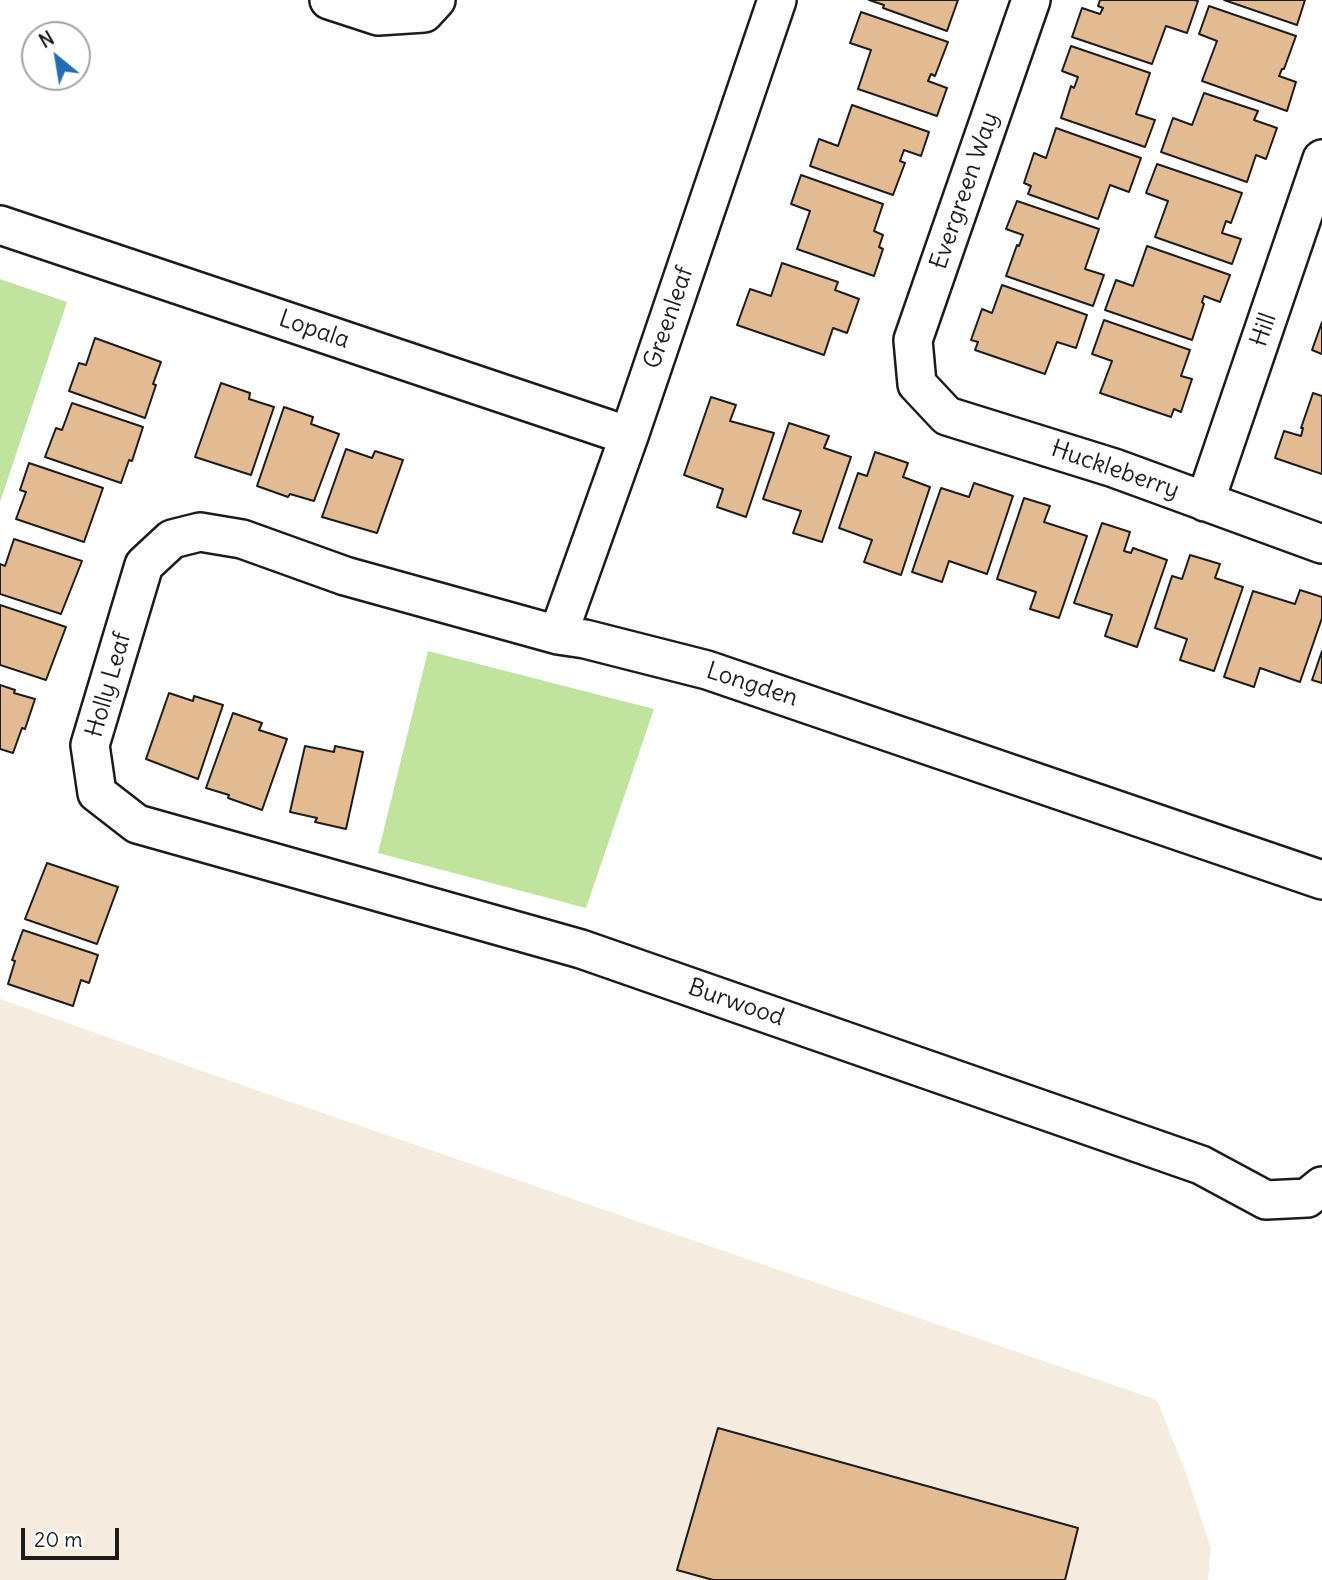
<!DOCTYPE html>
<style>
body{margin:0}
#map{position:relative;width:1322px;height:1580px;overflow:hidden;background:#fff;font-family:Delius,sans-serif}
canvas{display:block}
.north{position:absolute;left:21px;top:21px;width:70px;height:70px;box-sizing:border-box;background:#fff;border:2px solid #a4a4a4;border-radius:50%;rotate:330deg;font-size:19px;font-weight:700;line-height:28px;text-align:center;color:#1c1c1c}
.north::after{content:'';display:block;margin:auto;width:24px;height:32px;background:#1f6fb2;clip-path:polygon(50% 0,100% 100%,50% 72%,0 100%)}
.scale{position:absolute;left:21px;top:1528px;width:98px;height:32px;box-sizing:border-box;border:4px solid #1c1c1c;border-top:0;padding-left:9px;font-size:21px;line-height:24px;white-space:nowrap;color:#1c1c1c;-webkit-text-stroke:5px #fff;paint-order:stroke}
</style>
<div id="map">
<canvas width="1322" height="1580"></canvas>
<div class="north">N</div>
<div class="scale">20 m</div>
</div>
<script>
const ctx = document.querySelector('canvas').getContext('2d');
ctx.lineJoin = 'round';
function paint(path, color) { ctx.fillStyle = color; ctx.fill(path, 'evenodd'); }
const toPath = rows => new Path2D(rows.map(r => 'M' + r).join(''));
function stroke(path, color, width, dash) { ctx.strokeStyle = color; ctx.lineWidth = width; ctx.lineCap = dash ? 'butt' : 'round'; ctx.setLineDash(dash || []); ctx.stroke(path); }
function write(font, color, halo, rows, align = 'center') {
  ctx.font = font + ' Delius,sans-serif'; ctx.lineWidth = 5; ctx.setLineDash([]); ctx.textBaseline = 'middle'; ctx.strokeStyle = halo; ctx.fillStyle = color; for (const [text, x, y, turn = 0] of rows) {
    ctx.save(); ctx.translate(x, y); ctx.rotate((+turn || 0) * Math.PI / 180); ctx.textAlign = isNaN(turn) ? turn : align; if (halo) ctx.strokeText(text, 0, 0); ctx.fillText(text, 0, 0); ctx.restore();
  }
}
const built = toPath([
 [0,999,256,1090,1157,1400,1186,1473,1211,1548,1208,1580,0,1580]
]);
const green = toPath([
 [0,279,67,302,0,502],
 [428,651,654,709,586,908,378,853]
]);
const building = toPath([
 [869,0,958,0,947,31,883,8,884,5,869,0],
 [1100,0,1194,0,1198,1,1187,33,1166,26,1152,64,1072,37,1082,8,1100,14,1103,8,1098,6,1100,0],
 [1224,0,1305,0,1297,25,1224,0],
 [1209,6,1296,36,1284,69,1282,69,1279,76,1296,82,1287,111,1202,81,1217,41,1199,34,1209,6],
 [861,12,948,42,935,76,931,74,928,81,947,88,937,116,858,89,871,50,850,43,861,12],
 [1071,46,1150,73,1136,114,1155,120,1145,147,1061,118,1071,86,1074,88,1078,77,1062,71,1071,46],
 [1204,93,1258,111,1254,120,1277,128,1266,159,1256,155,1247,182,1161,152,1173,118,1192,125,1204,93],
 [852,105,929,132,921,156,904,150,900,161,905,163,893,195,810,166,819,139,838,146,852,105],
 [1056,128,1141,158,1129,192,1110,185,1098,219,1028,194,1031,186,1024,183,1034,153,1046,158,1056,128],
 [1157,164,1242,193,1231,223,1226,221,1222,233,1241,239,1232,264,1155,237,1168,201,1146,193,1157,164],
 [801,175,883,204,874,231,883,235,879,247,883,249,874,276,797,249,810,211,791,204,801,175],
 [1017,201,1099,229,1085,269,1104,275,1093,306,1006,276,1017,245,1019,246,1023,235,1006,229,1017,201],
 [1147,246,1230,275,1220,302,1204,296,1202,302,1204,304,1192,340,1105,310,1116,280,1133,286,1147,246],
 [782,263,838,282,835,290,859,299,847,333,833,328,824,355,737,325,750,289,771,296,782,263],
 [1002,285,1087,315,1076,348,1057,342,1045,374,975,350,978,342,971,340,982,309,992,313,1002,285],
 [1104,320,1190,350,1181,376,1192,379,1181,412,1174,409,1171,417,1100,393,1112,361,1092,354,1104,320],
 [1322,322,1322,354,1312,350,1322,322],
 [95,338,161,362,153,384,156,385,145,418,69,391,79,363,86,365,95,338],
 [221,383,250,393,249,399,274,407,251,475,195,457,221,383],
 [1313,393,1322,396,1322,474,1275,458,1284,431,1301,436,1303,428,1301,428,1313,393],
 [711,397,736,405,730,421,774,433,746,517,717,507,723,489,684,475,711,397],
 [72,403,143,427,132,461,129,460,121,483,45,457,56,428,62,430,72,403],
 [284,407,313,417,311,424,339,434,314,501,290,494,288,497,257,486,284,407],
 [789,423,829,436,824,448,851,457,822,542,793,533,801,511,763,499,789,423],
 [346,449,372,458,375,451,403,460,377,533,322,517,346,449],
 [875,452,908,463,903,477,930,487,901,575,864,562,872,540,839,528,858,473,867,476,875,452],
 [29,463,103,488,84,542,16,519,26,492,20,490,29,463],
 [974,483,1013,496,987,574,949,561,942,582,912,572,941,488,969,497,974,483],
 [1024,498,1050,506,1044,522,1087,536,1059,618,1030,609,1036,592,997,579,1024,498],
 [1102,523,1130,532,1124,551,1131,553,1133,548,1167,560,1137,647,1105,636,1112,615,1074,603,1102,523],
 [14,539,82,561,61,614,0,594,0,564,5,566,14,539],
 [1190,555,1220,564,1215,578,1243,587,1214,671,1180,660,1187,639,1155,628,1172,576,1182,579,1190,555],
 [1300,590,1322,597,1322,618,1300,682,1260,668,1254,687,1224,677,1253,591,1295,604,1300,590],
 [0,605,66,627,46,680,0,665,0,605],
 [1322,651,1322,683,1312,680,1322,651],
 [0,685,15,690,14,693,35,699,25,729,22,728,13,753,0,749,0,685],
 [169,693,193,701,194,696,223,705,198,779,146,759,169,693],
 [233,713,262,723,259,730,287,739,262,810,228,798,229,795,206,788,233,713],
 [305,746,334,752,335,746,363,752,346,829,315,822,317,818,290,812,305,746],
 [47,863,118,887,97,944,25,919,47,863],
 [23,930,98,955,89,983,81,980,73,1006,8,984,15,961,12,960,23,930],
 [718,1428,1078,1528,1065,1580,713,1580,677,1570,718,1428]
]);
const minor = toPath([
 [329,0,378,16,424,13,436,0],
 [1031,0,913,340,917,384,947,416,1114,468,1322,544],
 [0,225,629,436],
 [1205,502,1322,159],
 [558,635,629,436,777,0],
 [1322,880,707,670,585,639,558,635,345,576,242,539,200,532,172,539,144,565,90,745,97,793,137,824,581,949,1201,1165,1266,1200,1307,1198,1322,1186]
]);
const streetNames = [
 ["Evergreen Way",965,191,-71],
 ["Greenleaf",669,318,-71],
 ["Lopala",314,330,19],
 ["Hill",1264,330,-71],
 ["Huckleberry",1115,470,19],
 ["Holly Leaf",109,685,-74],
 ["Longden",752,685,18],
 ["Burwood",736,1003,19]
];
paint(built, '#f6ebdf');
paint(green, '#c0e39d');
paint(building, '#e2bb93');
stroke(building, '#1c1c1c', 2);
stroke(minor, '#1c1c1c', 42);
stroke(minor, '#fff', 37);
write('24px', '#1c1c1c', '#fff', streetNames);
</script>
